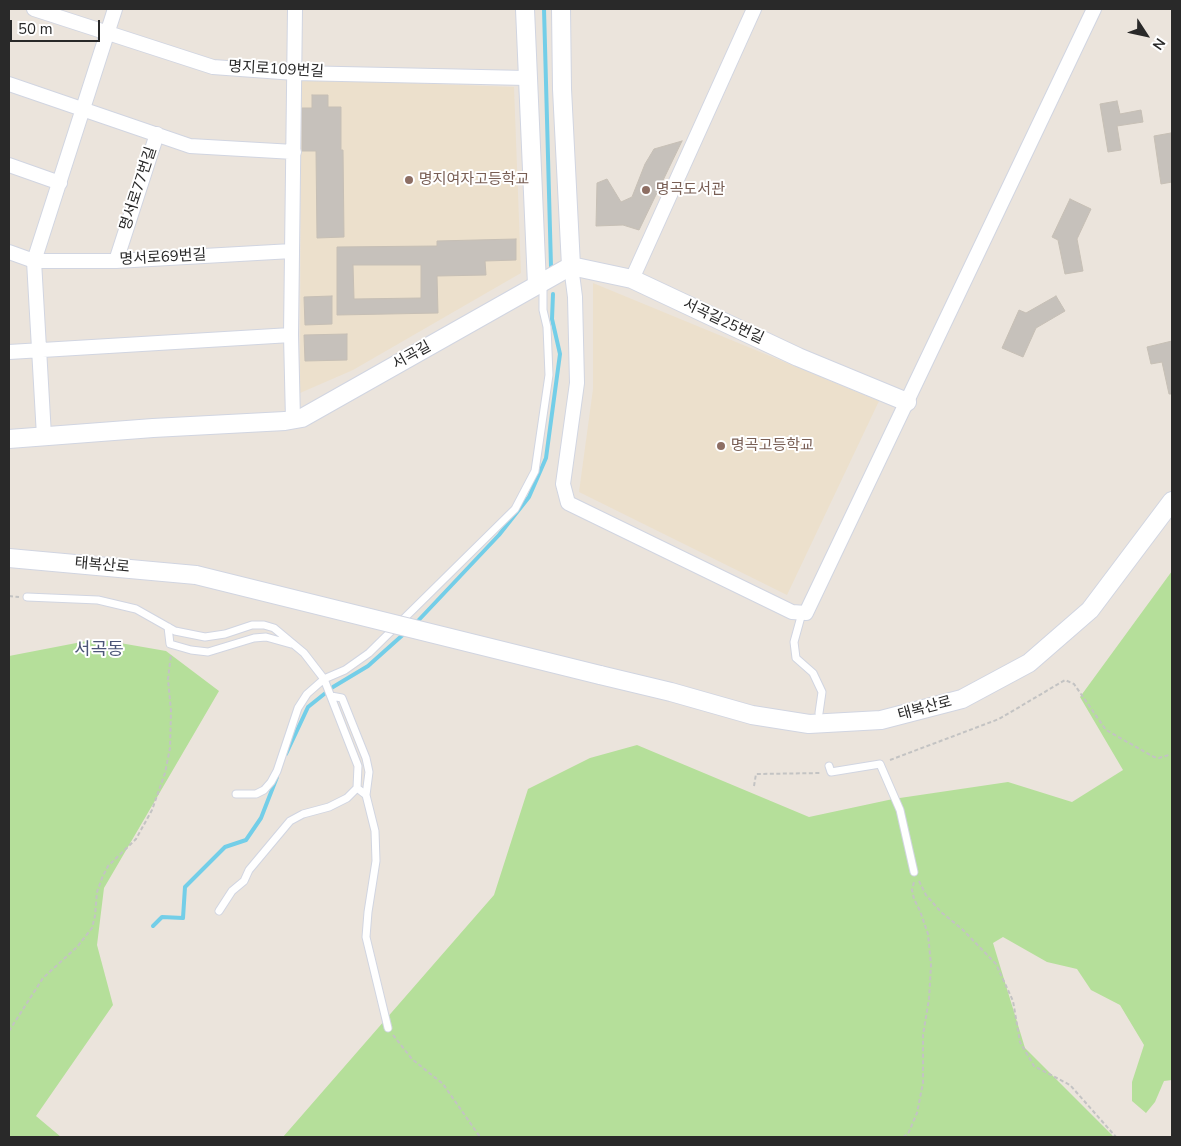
<!DOCTYPE html>
<meta charset="utf-8">
<style>
body{margin:0}
#map{position:relative;width:1181px;height:1146px;overflow:hidden;background:#ebe4dc;font-family:"Nunito Sans",sans-serif}
canvas{display:block}
.frame{position:absolute;inset:0;border:10px solid #292929;pointer-events:none}
.north{position:absolute;left:1121px;top:10px;width:50px;height:50px;-webkit-text-stroke:4px #fff;paint-order:stroke;rotate:125deg;font-size:14px;font-weight:700;line-height:20px;text-align:center;color:#292929}
.north::after{content:'';display:block;margin:auto;width:18px;height:22px;background:#292929;clip-path:polygon(50% 0,100% 100%,50% 72%,0 100%)}
.scale{position:absolute;left:10px;top:20px;width:90px;height:22px;box-sizing:border-box;border:2px solid #292929;border-top:0;padding-left:6px;font-size:15px;line-height:18px;white-space:nowrap;color:#292929;-webkit-text-stroke:4px #fff;paint-order:stroke}
</style>
<div id="map">
<canvas width="1181" height="1146"></canvas>
<div class="frame"></div>
<div class="north">N</div>
<div class="scale">50 m</div>
</div>
<script>
const ctx = document.querySelector('canvas').getContext('2d');
ctx.lineJoin = 'round';
function paint(path, color) { ctx.fillStyle = color; ctx.fill(path, 'evenodd'); }
const toPath = rows => new Path2D(rows.map(r => 'M' + r).join(''));
function stroke(path, color, width, dash) { ctx.strokeStyle = color; ctx.lineWidth = width; ctx.lineCap = dash ? 'butt' : 'round'; ctx.setLineDash(dash || []); ctx.stroke(path); }
function write(font, color, halo, rows, align = 'center') {
  ctx.font = font + ' "Nunito Sans","Noto Sans KR",sans-serif'; ctx.lineWidth = 4; ctx.setLineDash([]); ctx.textBaseline = 'middle'; ctx.strokeStyle = halo; ctx.fillStyle = color; for (const [text, x, y, turn = 0] of rows) {
    ctx.save(); ctx.translate(x, y); ctx.rotate((+turn || 0) * Math.PI / 180); ctx.textAlign = isNaN(turn) ? turn : align; if (halo) ctx.strokeText(text, 0, 0); ctx.fillText(text, 0, 0); ctx.restore();
  }
}
const education = toPath([
 [301,79,514,87,521,273,353,370,300,393],
 [593,283,879,401,787,595,579,492,593,389]
]);
const green = toPath([
 [1172,571,1172,1080,1164,1081,1155,1102,1146,1113,1132,1101,1132,1082,1144,1045,1120,1005,1091,990,1077,969,1047,962,1003,937,993,943,1025,1048,1114,1137,283,1137,494,895,528,789,590,758,637,745,809,817,893,799,1008,782,1072,802,1123,770,1080,697],
 [97,639,166,651,219,691,104,888,97,945,113,1005,36,1116,61,1137,9,1137,9,656]
]);
const stream = toPath([
 [544,9,551,267],
 [415,624,499,535,529,497,546,458,560,354,552,319,553,294],
 [286,754,308,707,333,687,368,666,406,632],
 [153,926,162,917,183,918,185,887,225,847,246,840,261,818,277,777]
]);
const building = toPath([
 [312,95,328,95,328,107,341,107,341,150,343,150,344,237,317,238,316,151,302,151,302,108,312,108,312,95],
 [1117,101,1120,114,1141,110,1143,122,1117,126,1121,150,1108,152,1100,104,1117,101],
 [1171,133,1172,182,1161,184,1154,136,1171,133],
 [682,141,639,230,623,225,596,226,597,183,607,179,621,202,632,197,645,164,654,149,682,141],
 [1070,199,1091,209,1077,239,1083,271,1065,274,1058,240,1052,237,1070,199],
 [516,239,516,260,485,261,486,275,437,276,438,313,337,315,337,247,437,246,437,241,516,239],
 [353,265,421,265,421,298,354,299,353,265],
 [332,296,332,324,305,325,304,297,332,296],
 [1056,296,1065,311,1036,328,1023,357,1002,348,1019,310,1026,313,1056,296],
 [347,334,347,360,305,361,304,335,347,334],
 [1172,341,1172,394,1169,394,1162,362,1151,364,1147,347,1172,341]
]);
const path = toPath([
 [9,596,19,597],
 [890,760,999,719,1065,680,1074,684,1106,730,1154,757,1159,758,1172,754],
 [754,786,756,774,821,773],
 [919,881,926,895,941,912,962,929,996,964,1013,1001,1020,1042,1034,1066,1070,1085,1116,1137],
 [9,1031,43,978,77,947,92,928,95,916,97,892,102,878,108,866,136,839,152,810,165,773,170,748,171,711,168,679,171,654],
 [393,1035,412,1059,443,1084,480,1137],
 [903,1137,908,1134,917,1113,923,1083,923,1035,929,999,931,965,928,934,920,911,914,899,912,890,914,882]
]);
const service = toPath([
 [27,597,98,600,136,609,175,631,205,637,225,634,252,625,264,625,274,628,304,653,324,679,307,694,298,708,277,771,271,782,264,790,256,794,236,794],
 [802,613,794,642,796,658,813,673,822,692,819,713],
 [168,627,170,644,191,650,208,652,254,638,266,637,291,644],
 [331,696,342,698,366,758,369,772,366,795],
 [829,766,831,772,880,764,900,810,914,872],
 [219,911,232,891,244,881,249,870,290,821,303,814,329,807,347,798,357,788],
 [388,1028,366,937,368,912,376,861,375,831,366,795,357,788,358,766,324,679,345,670,369,653,515,509,535,471,549,375,547,327,543,310,543,282]
]);
const minor = toPath([
 [34,9,213,67,295,73,527,78],
 [9,84,190,146,294,152],
 [9,165,60,183],
 [9,252,34,261,116,261,292,251],
 [116,261,157,134],
 [571,266,575,297,577,383,563,484,568,503,792,612,806,613,1094,9],
 [632,279,754,9],
 [9,352,291,335],
 [293,420,291,335,295,9],
 [44,436,34,261,115,9]
]);
const tertiary = toPath([
 [525,9,537,285],
 [561,9,562,89,571,266],
 [9,439,153,428,285,421,302,418,571,266,632,279,798,357,907,402],
 [9,558,196,575],
 [600,675,671,692,752,715,809,724,881,720,962,699,1029,663,1090,610,1172,501]
]);
const tertiaryBridge = toPath([
 [196,575,600,675]
]);
const markers = [
 [409,180,5,"#8d6e63"],
 [646,190,5,"#8d6e63"],
 [721,446,5,"#8d6e63"]
];
const streetNames = [
 ["명지로109번길",276,70,3],
 ["명서로77번길",139,189,-72],
 ["명서로69번길",163,258,-3],
 ["서곡길25번길",723,322,25],
 ["서곡길",412,356,-29],
 ["태복산로",102,566,5],
 ["태복산로",925,709,-15]
];
const educationNames = [
 ["명지여자고등학교",419,180],
 ["명곡도서관",656,190],
 ["명곡고등학교",731,446]
];
const quarterNames = [
 ["서곡동",99,651]
];
paint(education, '#ece0cc');
paint(green, '#b5df9a');
stroke(stream, '#73cee8', 4);
paint(building, '#c6c1bb');
stroke(building, '#c6bfb5', 1);
stroke(service, '#d1d5e1', 9);
stroke(minor, '#d1d5e1', 16);
stroke(tertiary, '#d1d5e1', 20);
stroke(path, '#c3c3c3', 2, [4, 2.5]);
stroke(service, '#fff', 7);
stroke(minor, '#fff', 14);
stroke(tertiary, '#fff', 18);
stroke(tertiaryBridge, '#d1d5e1', 20, []);
stroke(tertiaryBridge, '#fff', 18);
for (const [x, y, r, color] of markers) { const dot = new Path2D(); dot.arc(x, y, r, 0, 2 * Math.PI); ctx.fillStyle = color; ctx.fill(dot); stroke(dot, '#fff', 2); }
write('15px', '#292929', '#fff', streetNames);
write('15px', '#785e54', '#fff', educationNames, 'left');
write('18px', '#4c5678', '#fff', quarterNames);
</script>
